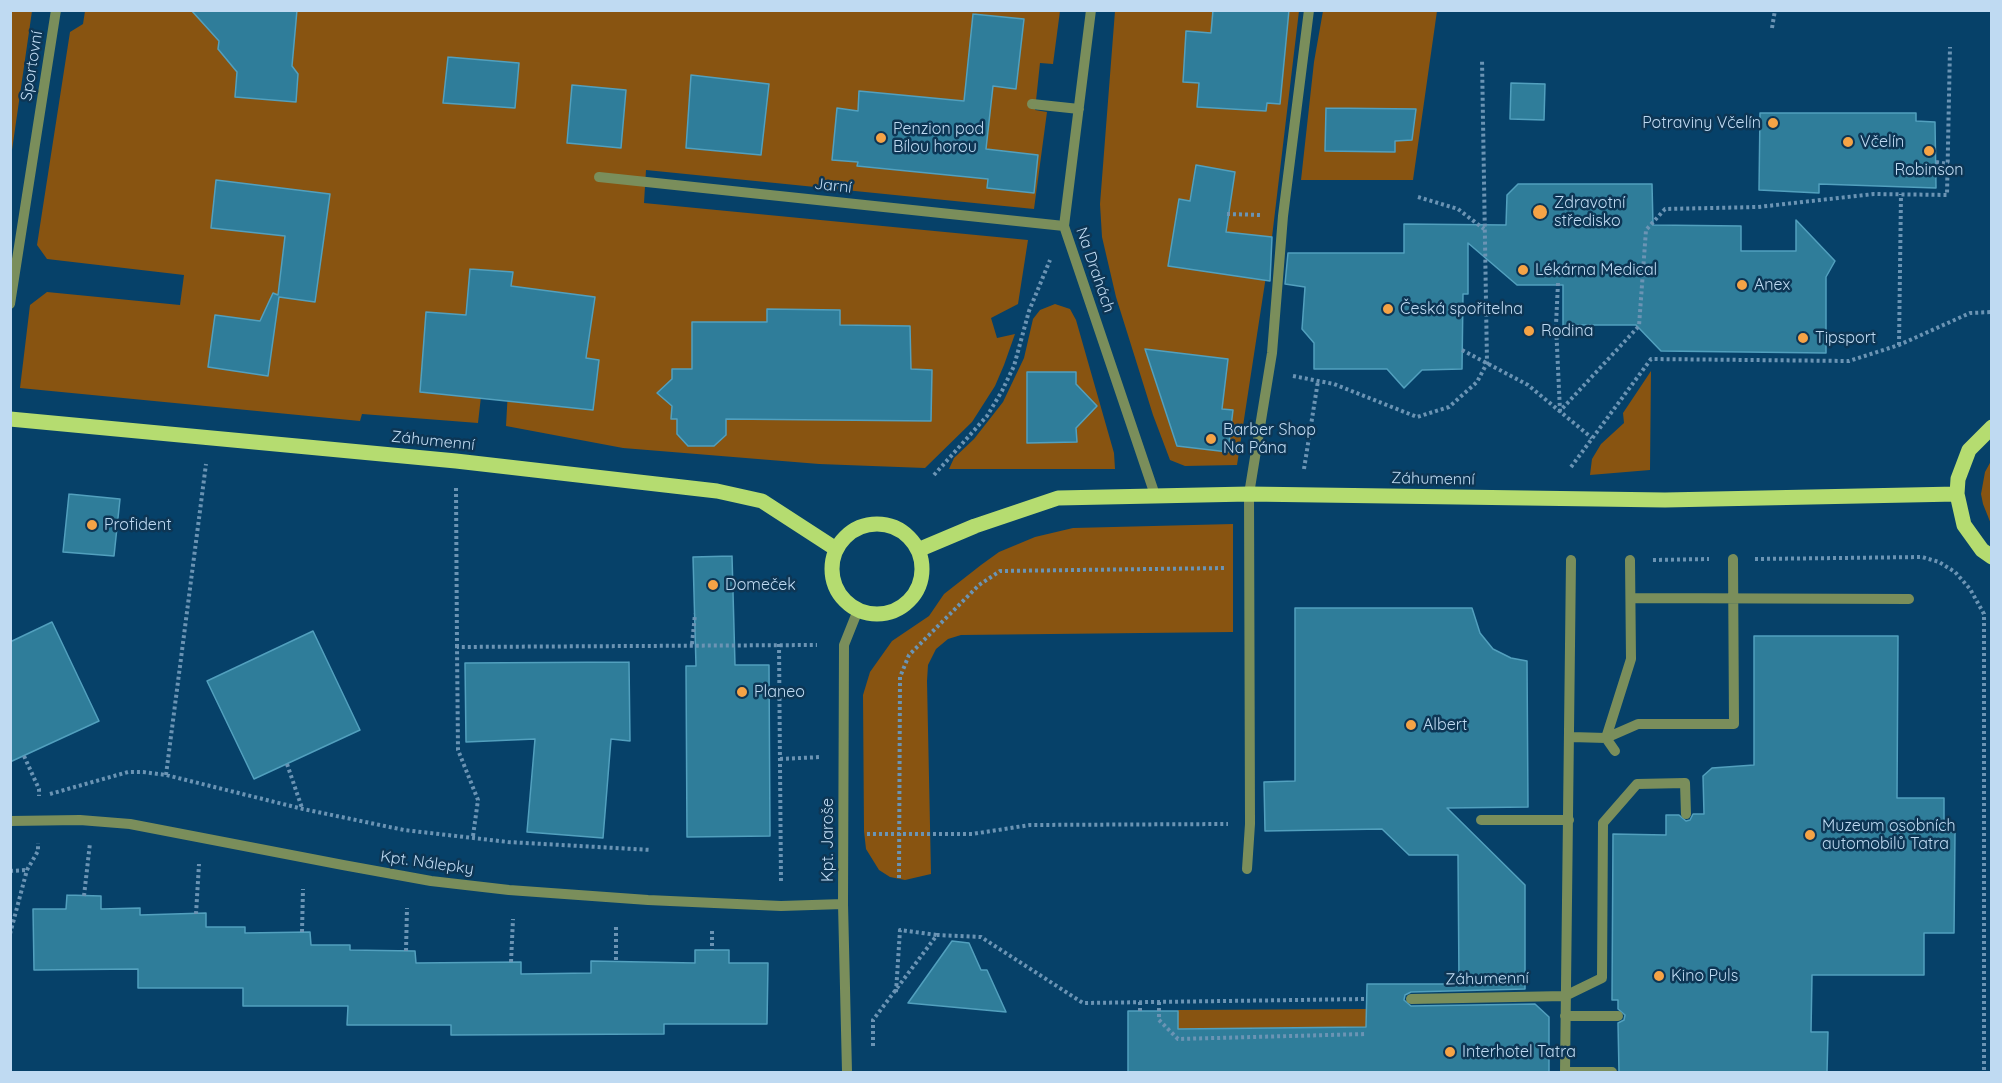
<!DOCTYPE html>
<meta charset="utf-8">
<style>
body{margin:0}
#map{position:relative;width:2002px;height:1083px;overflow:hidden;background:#064169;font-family:Quicksand,sans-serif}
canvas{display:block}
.frame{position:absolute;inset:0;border:12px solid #bfdaf2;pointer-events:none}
</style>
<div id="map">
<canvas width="2002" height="1083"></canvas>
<div class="frame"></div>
</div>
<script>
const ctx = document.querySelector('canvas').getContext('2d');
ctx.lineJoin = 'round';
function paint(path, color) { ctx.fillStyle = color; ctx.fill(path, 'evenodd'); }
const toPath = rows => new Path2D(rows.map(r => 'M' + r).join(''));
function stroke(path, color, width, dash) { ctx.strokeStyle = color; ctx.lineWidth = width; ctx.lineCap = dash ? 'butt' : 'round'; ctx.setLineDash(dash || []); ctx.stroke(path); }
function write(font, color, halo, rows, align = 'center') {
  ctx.font = font + ' Quicksand,sans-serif'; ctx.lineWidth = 5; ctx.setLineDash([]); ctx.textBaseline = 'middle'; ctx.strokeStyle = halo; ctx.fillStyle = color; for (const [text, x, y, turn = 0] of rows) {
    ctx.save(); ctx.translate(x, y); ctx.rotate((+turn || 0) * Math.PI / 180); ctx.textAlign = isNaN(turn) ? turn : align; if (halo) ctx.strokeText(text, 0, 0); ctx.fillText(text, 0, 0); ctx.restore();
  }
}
const green = toPath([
 [11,10,32,11,11,157,10,11],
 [85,11,1060,11,1053,64,1040,63,1035,110,1047,112,1034,209,646,170,644,203,1028,240,1018,304,991,318,997,338,1015,334,1004,365,995,386,972,422,925,468,819,464,623,448,506,426,509,372,484,370,478,423,362,414,360,421,20,388,30,305,47,292,180,305,184,275,47,259,37,245,70,32,83,24],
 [1115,11,1299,11,1272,237,1237,465,1185,466,1170,460,1153,415,1116,297,1102,237,1100,204],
 [1323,11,1437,11,1413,180,1301,180,1314,62],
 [1055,304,1070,309,1076,320,1114,453,1115,469,949,469,954,458,974,439,1003,402,1024,358,1033,319,1040,310],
 [1651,371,1650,470,1590,475,1592,459,1601,444,1624,423,1623,413],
 [1991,461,1991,524,1983,504,1981,494,1985,472],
 [1233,524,1233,632,961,635,948,639,936,649,928,665,927,681,931,874,905,880,890,877,879,870,866,849,864,831,863,695,870,672,892,641,929,616,944,594,981,565,999,552,1035,537,1073,528],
 [1366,1009,1367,1027,1178,1029,1178,1010]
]);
const building = toPath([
 [191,10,297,10,292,66,298,74,296,102,235,97,237,72,218,49,219,41,191,10],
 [1213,10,1289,10,1280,104,1267,103,1266,111,1197,107,1199,83,1183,82,1186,31,1211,33,1213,10],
 [973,14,1024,19,1016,89,993,86,986,149,1038,155,1034,193,987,188,988,179,857,166,858,162,832,160,837,108,858,111,859,91,964,101,973,14],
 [448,57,519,63,515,108,443,103,448,57],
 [691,75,769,84,761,155,686,148,691,75],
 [1511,83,1545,84,1544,120,1510,119,1511,83],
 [572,85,626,90,621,148,567,143,572,85],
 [1326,108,1416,109,1412,140,1395,141,1395,152,1325,151,1326,108],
 [1760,113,1916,113,1916,121,1935,122,1936,188,1819,184,1819,193,1759,190,1760,113],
 [1196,165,1235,172,1226,232,1272,237,1270,281,1168,266,1179,199,1190,201,1196,165],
 [216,180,330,194,315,302,279,297,268,376,208,367,215,315,260,321,273,293,278,295,285,236,211,228,216,180],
 [1518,184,1652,184,1653,225,1741,226,1741,251,1796,251,1796,220,1835,261,1826,277,1826,353,1661,351,1636,325,1563,325,1563,285,1517,285,1468,243,1468,294,1463,294,1462,369,1422,370,1404,388,1387,369,1314,369,1314,343,1302,329,1305,287,1285,284,1288,253,1404,253,1404,224,1506,225,1507,195,1518,184],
 [470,269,513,272,511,286,595,297,586,358,599,360,593,410,420,392,426,312,466,315,470,269],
 [767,309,840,310,840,325,910,326,911,369,932,370,931,421,726,419,726,435,714,446,688,446,677,434,677,419,671,419,672,406,657,393,672,379,672,369,692,369,692,322,767,322,767,309],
 [1145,349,1228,359,1222,409,1233,410,1228,452,1177,446,1145,349],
 [1027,372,1076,372,1076,384,1097,406,1076,428,1077,442,1027,443,1027,372],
 [69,494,120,499,114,556,63,552,69,494],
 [732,556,735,665,769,665,770,836,687,837,686,666,696,666,693,557,732,556],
 [1295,608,1472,608,1480,633,1493,649,1511,658,1527,661,1528,807,1447,808,1525,885,1525,989,1411,992,1405,995,1404,1000,1411,1006,1535,1004,1549,1017,1549,1072,1128,1072,1128,1011,1178,1011,1178,1029,1366,1027,1367,984,1459,984,1458,855,1409,855,1382,829,1265,831,1264,782,1295,781,1295,608],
 [52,622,99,721,10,762,10,642,52,622],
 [313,631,360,730,254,779,207,681,313,631],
 [1754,636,1898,636,1897,798,1944,798,1944,830,1955,833,1954,933,1924,933,1924,975,1812,975,1811,1032,1828,1032,1827,1072,1619,1072,1618,1023,1624,1020,1625,1015,1618,1009,1618,1000,1612,1000,1613,834,1666,835,1666,815,1679,815,1686,821,1690,820,1693,814,1704,814,1703,776,1712,768,1754,765,1754,636],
 [629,662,630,741,611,739,603,838,527,832,535,739,466,742,465,663,629,662],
 [67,895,101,896,101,909,140,908,140,915,206,913,206,927,245,927,245,933,310,932,311,945,350,945,350,950,415,951,416,963,521,962,521,974,591,973,591,961,695,963,695,950,729,950,729,963,768,963,767,1024,664,1024,664,1034,451,1035,451,1025,347,1025,348,1006,243,1006,243,988,138,988,138,969,34,970,33,909,66,909,67,895],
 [952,941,969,943,981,970,987,970,1006,1012,908,1003,952,941]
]);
const path = toPath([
 [1772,28,1775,10],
 [1936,162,1949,164],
 [1418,197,1458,209,1484,229],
 [1227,214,1261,215],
 [1558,283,1556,325,1560,411,1639,326,1646,230,1665,209,1758,207,1874,194,1947,195,1950,47],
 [1899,345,1901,194],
 [1462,350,1528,385,1592,438],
 [1293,376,1334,384,1417,417,1449,407,1477,382,1487,363,1482,59],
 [1571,467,1651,359,1849,361,1899,345,1970,313,1992,312],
 [1304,469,1318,381],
 [934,475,987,416,1002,391,1014,366,1029,311,1050,260],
 [456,488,457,647],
 [1755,559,1922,557,1939,562,1955,572,1970,589,1984,614,1984,1072],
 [1653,560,1709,559],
 [692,644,695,614],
 [779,644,781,883],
 [24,756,39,789,39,796],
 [780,759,821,757],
 [287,764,302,808],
 [166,775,206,464],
 [50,794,128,772,143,772,166,775,303,809,404,830,508,842,651,850],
 [867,834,972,834,1030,825,1228,824],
 [473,836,478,800,458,750,457,647,817,645],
 [10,871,27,870],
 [899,878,900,677,909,655,979,585,1000,571,1227,568],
 [84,896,90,843],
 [196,914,199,864],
 [616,927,616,960],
 [712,931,712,950],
 [302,932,303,889],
 [10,934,27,870,38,851,38,843],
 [406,951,407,908],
 [511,962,513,919],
 [896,992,900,930,937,935],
 [1140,1002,1140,1011],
 [1159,1002,1159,1020,1178,1039,1366,1034],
 [873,1046,873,1020,937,935,981,937,1083,1003,1366,999]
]);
const minor = toPath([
 [1091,10,1064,226,1155,495],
 [1032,104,1079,109],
 [599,177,1064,226],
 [10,304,56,10],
 [1631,598,1909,599],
 [1571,737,1606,738,1631,659,1630,560],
 [1615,751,1606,738,1638,724,1734,724,1733,559],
 [1481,820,1569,820],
 [10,821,80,820,130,824,343,865,431,881,509,890,648,900,781,906,843,904],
 [1247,869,1250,824,1249,494,1272,353,1283,216,1309,10],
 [1411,999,1565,996,1602,978,1603,823,1637,784,1685,783,1686,814],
 [1565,1016,1618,1016],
 [847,1072,843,904,844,645,858,610],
 [1565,1072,1571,560],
 [1565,1072,1612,1072]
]);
const major = toPath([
 [10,419,456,461,717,491,762,501,836,549],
 [1992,427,1969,450,1958,479,1957,494,1964,525,1982,550,1992,557],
 '832 569a45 45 0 1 1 90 0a45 45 0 1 1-90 0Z',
 [918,550,975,526,1058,498,1249,494,1665,500,1957,494]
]);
const markers = [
 [1773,123,6,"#f5a346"],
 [881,138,6,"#f5a346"],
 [1848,142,6,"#f5a346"],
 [1929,151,6,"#f5a346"],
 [1540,212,8,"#f5a346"],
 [1523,270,6,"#f5a346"],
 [1742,285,6,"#f5a346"],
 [1388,309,6,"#f5a346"],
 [1529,331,6,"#f5a346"],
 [1803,338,6,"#f5a346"],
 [1211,439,6,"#f5a346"],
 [92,525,6,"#f5a346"],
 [713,585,6,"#f5a346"],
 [742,692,6,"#f5a346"],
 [1411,725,6,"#f5a346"],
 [1810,835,6,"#f5a346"],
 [1659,976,6,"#f5a346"],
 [1450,1052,6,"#f5a346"]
];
const streetNames = [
 ["Sportovní",32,66,-81],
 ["Jarní",833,186,6],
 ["Na Drahách",1095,270,71],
 ["Záhumenní",433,441,6],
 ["Záhumenní",1433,479,1],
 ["Kpt. Jaroše",828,840,-90],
 ["Kpt. Nálepky",427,863,8],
 ["Záhumenní",1487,979,-1]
];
const poiNames = [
 ["Potraviny Včelín",1761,123,"right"],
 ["Penzion pod",893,129],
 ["Bílou horou",893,147],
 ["Včelín",1860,142],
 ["Robinson",1929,170,"center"],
 ["Zdravotní",1554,203],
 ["středisko",1554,221],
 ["Lékárna Medical",1535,270],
 ["Anex",1754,285],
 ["Česká spořitelna",1400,309],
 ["Rodina",1541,331],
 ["Tipsport",1815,338],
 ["Barber Shop",1223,430],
 ["Na Pána",1223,448],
 ["Profident",104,525],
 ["Domeček",725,585],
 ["Planeo",754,692],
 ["Albert",1423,725],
 ["Muzeum osobních",1822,826],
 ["automobilů Tatra",1822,844],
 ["Kino Puls",1671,976],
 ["Interhotel Tatra",1462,1052]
];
paint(green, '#885411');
paint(building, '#2f7d9a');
stroke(building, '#52a0be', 1.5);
stroke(path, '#6b94b4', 4, [3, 3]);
stroke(minor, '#7a8e5b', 10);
stroke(major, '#b5dc70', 15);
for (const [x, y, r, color] of markers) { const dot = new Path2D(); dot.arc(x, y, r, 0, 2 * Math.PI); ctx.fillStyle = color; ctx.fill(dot); stroke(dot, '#0d3655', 2); }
write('16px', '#bfdaf2', '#0d3655', streetNames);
write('16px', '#bfdaf2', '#0d3655', poiNames, 'left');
</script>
